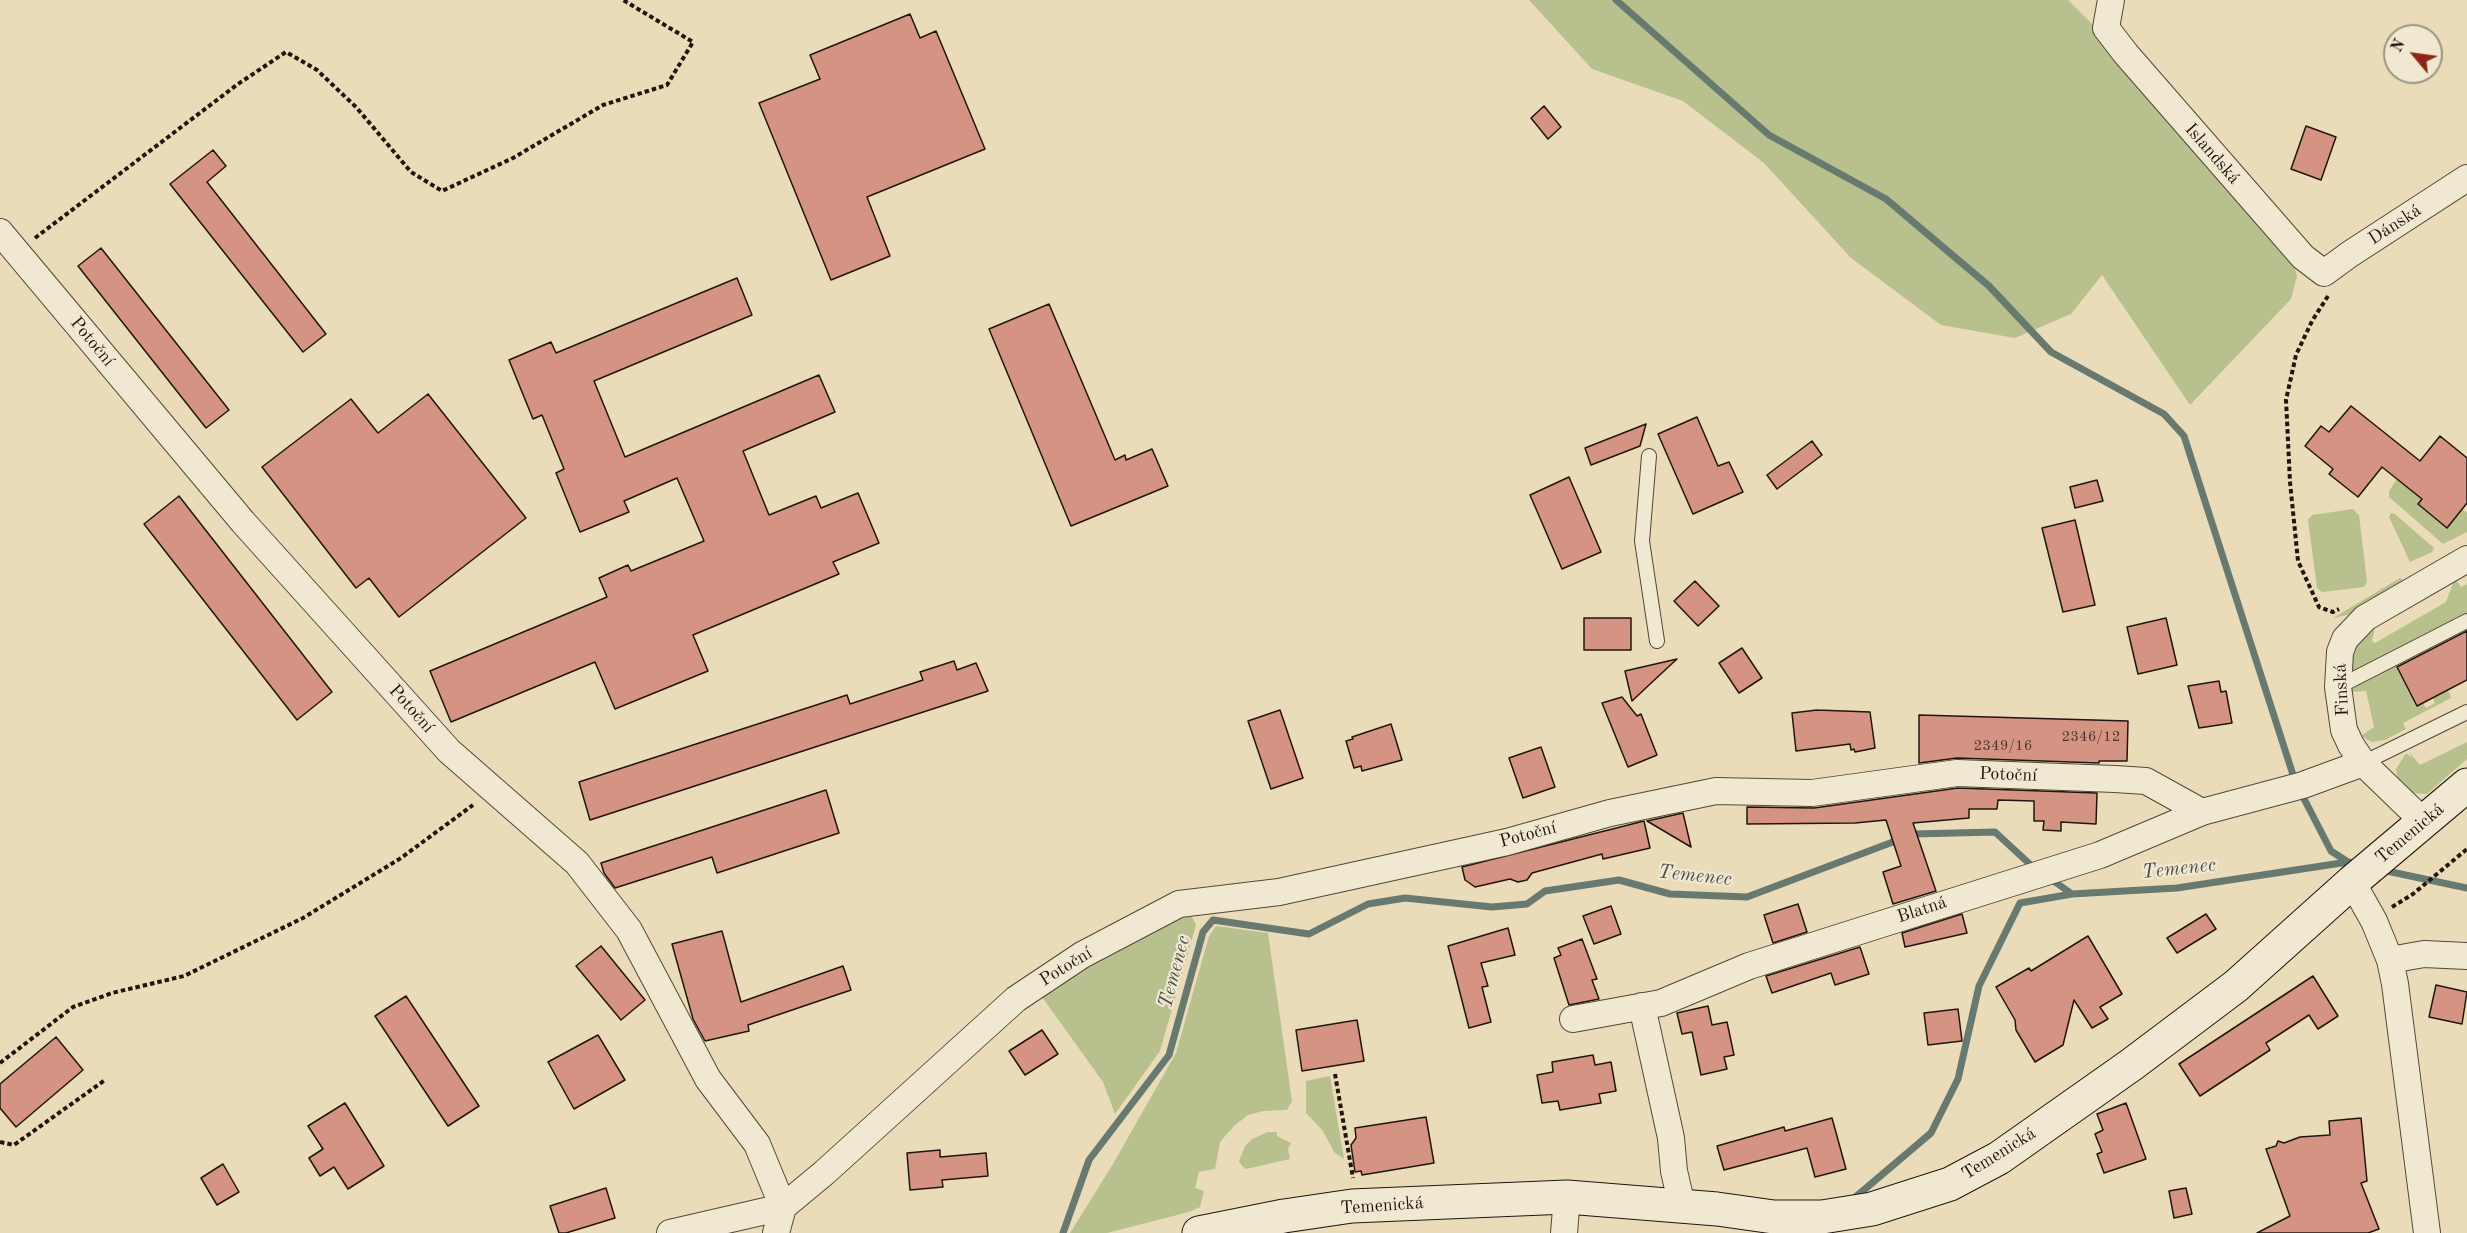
<!DOCTYPE html>
<meta charset="utf-8">
<style>
body{margin:0}
#map{position:relative;width:2467px;height:1233px;overflow:hidden;background:#eadcb9;font-family:"Old Standard TT",serif}
canvas{display:block}
.north{position:absolute;left:2383px;top:24px;width:60px;height:60px;box-sizing:border-box;background:#f1e8d2;border:2px solid #9d9484;border-radius:50%;rotate:299deg;font-size:16px;font-weight:700;line-height:24px;text-align:center;color:#20160e}
.north::after{content:'';display:block;margin:auto;width:21px;height:27px;background:#8f2418;clip-path:polygon(50% 0,100% 100%,50% 72%,0 100%)}
</style>
<div id="map">
<canvas width="2467" height="1233"></canvas>
<div class="north">N</div>
</div>
<script>
const ctx = document.querySelector('canvas').getContext('2d');
ctx.lineJoin = 'round';
function paint(path, color) { ctx.fillStyle = color; ctx.fill(path, 'evenodd'); }
const toPath = rows => new Path2D(rows.map(r => 'M' + r).join(''));
function stroke(path, color, width, dash) { ctx.strokeStyle = color; ctx.lineWidth = width; ctx.lineCap = dash ? 'butt' : 'round'; ctx.setLineDash(dash || []); ctx.stroke(path); }
function write(font, color, halo, rows, align = 'center') {
  ctx.font = font + ' "Old Standard TT",serif'; ctx.lineWidth = 4.5; ctx.setLineDash([]); ctx.textBaseline = 'middle'; ctx.strokeStyle = halo; ctx.fillStyle = color; for (const [text, x, y, turn = 0] of rows) {
    ctx.save(); ctx.translate(x, y); ctx.rotate((+turn || 0) * Math.PI / 180); ctx.textAlign = isNaN(turn) ? turn : align; if (halo) ctx.strokeText(text, 0, 0); ctx.fillText(text, 0, 0); ctx.restore();
  }
}
const green = toPath([
 [1529,0,2068,0,2100,32,2293,262,2297,276,2291,299,2190,405,2102,275,2071,314,2015,338,1941,325,1851,258,1764,163,1683,101,1592,69],
 [2397,479,2462,509,2467,513,2467,532,2443,544,2389,497,2389,491],
 [2353,509,2359,515,2367,582,2364,587,2322,592,2317,588,2308,520,2312,515],
 [2391,513,2395,514,2434,548,2432,552,2410,562,2389,517],
 [2400,578,2406,582,2348,615,2333,618],
 [2455,578,2461,587,2467,584,2467,613,2348,675,2351,657,2358,640,2372,626,2375,628,2372,641,2375,643,2446,602],
 [2395,664,2417,706,2423,703,2426,708,2435,703,2433,698,2448,690,2451,698,2403,723,2406,729,2385,740,2372,742,2361,736,2374,727,2366,691,2348,692,2349,688],
 [2467,742,2467,759,2427,794,2412,793,2398,783,2396,769,2406,753,2412,758,2409,752,2420,765],
 [1188,909,1196,925,1160,1051,1115,1114,1103,1082,1037,990],
 [1216,926,1268,933,1292,1101,1287,1110,1263,1111,1248,1115,1234,1126,1220,1142,1215,1169,1199,1172,1195,1188,1204,1191,1200,1207,1189,1212,1107,1233,1070,1233,1113,1164,1176,1053,1209,936],
 [1330,1076,1344,1159,1334,1152,1323,1131,1306,1113,1306,1081],
 [1268,1132,1277,1132,1277,1136,1291,1143,1288,1149,1290,1159,1246,1169,1242,1166,1239,1161,1245,1146,1252,1139]
]);
const stream = toPath([
 [1616,0,1769,135,1886,199,1989,286,2051,352,2164,414,2184,436,2295,781],
 [2300,791,2331,851,2348,862],
 [2382,870,2467,888],
 [2048,877,2072,894,2177,888,2348,862,2356,864],
 [1852,1200,1931,1133,1958,1079,1979,986,2020,903,2072,894],
 [1063,1233,1089,1160,1169,1055,1203,932,1213,920,1309,934,1368,904,1405,898,1492,907,1527,904,1545,891,1619,880,1670,894,1747,897,1914,834,1995,832,2034,868]
]);
const building = toPath([
 [910,14,920,38,936,31,985,149,867,197,890,256,831,280,759,103,820,79,810,55,910,14],
 [1544,106,1561,127,1548,139,1531,118,1544,106],
 [2306,126,2336,137,2321,180,2291,169,2306,126],
 [213,150,226,166,207,182,326,334,303,352,170,184,213,150],
 [101,248,229,410,206,428,78,266,101,248],
 [737,278,752,315,594,381,625,457,819,375,835,412,743,451,769,515,816,496,821,508,858,493,879,543,833,562,839,574,693,635,708,671,615,709,595,662,451,722,430,671,607,597,599,578,628,565,631,571,704,541,677,478,624,501,629,512,580,532,556,473,564,469,542,415,533,419,509,360,551,342,556,353,737,278],
 [1049,304,1115,460,1125,455,1126,460,1152,449,1168,486,1071,526,989,329,1049,304],
 [428,394,526,518,399,617,369,578,356,588,262,467,351,399,378,433,428,394],
 [2351,406,2420,461,2440,436,2467,458,2467,503,2447,528,2418,504,2422,499,2382,467,2358,497,2329,474,2333,469,2305,446,2321,426,2329,432,2351,406],
 [1697,417,1718,466,1729,462,1743,492,1693,514,1658,434,1697,417],
 [1646,424,1640,446,1591,465,1585,448,1646,424],
 [1812,441,1822,455,1777,489,1767,475,1812,441],
 [1569,477,1601,552,1562,569,1530,495,1569,477],
 [2097,480,2103,501,2075,508,2070,487,2097,480],
 [179,496,332,692,297,720,144,524,179,496],
 [2075,520,2095,605,2063,612,2042,528,2075,520],
 [1695,581,1719,606,1698,626,1674,601,1695,581],
 [1584,618,1631,618,1631,650,1584,650,1584,618],
 [2166,618,2177,665,2138,674,2127,627,2166,618],
 [2467,631,2467,680,2417,706,2397,667,2467,631],
 [1742,648,1762,678,1739,693,1719,663,1742,648],
 [1677,659,1649,685,1632,701,1625,671,1677,659],
 [954,661,957,670,976,663,988,691,590,820,579,782,847,695,850,704,923,680,920,672,954,661],
 [2219,681,2221,692,2226,691,2232,723,2199,728,2188,686,2219,681],
 [1622,697,1637,716,1641,714,1657,755,1628,767,1602,703,1622,697],
 [1280,710,1303,778,1271,789,1248,721,1280,710],
 [1817,710,1870,712,1875,748,1855,752,1854,749,1851,750,1850,744,1796,751,1792,713,1817,710],
 [1919,715,2128,721,2127,761,2099,761,2099,763,1957,758,1919,763,1919,715],
 [1391,724,1402,760,1362,771,1361,766,1354,768,1346,741,1353,739,1352,737,1391,724],
 [1541,747,1555,787,1523,798,1509,758,1541,747],
 [1958,788,2097,793,2096,824,2061,822,2061,831,2043,830,2044,821,2034,821,2034,801,1998,800,1997,809,1969,809,1969,818,1913,823,1936,891,1893,904,1883,872,1901,866,1886,820,1855,823,1747,824,1747,807,1814,808,1958,788],
 [826,790,839,833,717,873,712,857,615,888,604,873,601,863,826,790],
 [1683,813,1691,847,1647,821,1683,813],
 [1644,821,1650,848,1603,859,1602,854,1532,873,1527,880,1518,882,1510,879,1475,887,1465,880,1462,867,1644,821],
 [1798,904,1807,932,1773,943,1764,915,1798,904],
 [1611,906,1621,934,1594,944,1583,916,1611,906],
 [1962,914,1967,933,1905,947,1902,933,1962,914],
 [2206,914,2216,929,2177,953,2167,938,2206,914],
 [1508,928,1515,955,1481,963,1488,986,1482,987,1491,1022,1469,1028,1448,946,1508,928],
 [722,931,741,1002,843,966,851,990,748,1025,749,1031,705,1041,693,1019,672,944,722,931],
 [2088,936,2122,994,2100,1007,2108,1019,2092,1028,2074,1000,2063,1045,2035,1062,2016,1030,2015,1020,1996,987,2029,968,2031,971,2088,936],
 [1582,939,1597,979,1592,980,1599,999,1569,1005,1554,958,1561,955,1558,948,1582,939],
 [601,946,645,1000,621,1020,576,966,601,946],
 [1860,947,1869,974,1835,985,1831,973,1772,993,1766,976,1860,947],
 [2313,976,2338,1016,2318,1029,2309,1015,2266,1043,2270,1050,2200,1096,2179,1064,2313,976],
 [2436,985,2467,992,2462,1024,2429,1017,2436,985],
 [406,996,479,1106,448,1126,375,1016,406,996],
 [1708,1006,1712,1025,1727,1022,1734,1055,1724,1057,1727,1069,1701,1075,1692,1032,1682,1034,1677,1013,1708,1006],
 [1958,1009,1962,1041,1928,1045,1924,1013,1958,1009],
 [1357,1020,1364,1061,1302,1071,1296,1030,1357,1020],
 [1042,1030,1058,1054,1025,1075,1009,1051,1042,1030],
 [598,1035,625,1080,574,1109,548,1062,598,1035],
 [56,1037,83,1070,16,1127,0,1108,0,1084,56,1037],
 [1593,1055,1595,1065,1611,1062,1616,1091,1599,1094,1601,1103,1560,1110,1558,1101,1542,1103,1537,1075,1553,1072,1552,1062,1593,1055],
 [345,1103,384,1166,348,1189,334,1167,320,1176,309,1158,323,1149,308,1126,345,1103],
 [2126,1103,2146,1159,2104,1173,2097,1154,2102,1152,2095,1134,2103,1130,2097,1114,2126,1103],
 [1426,1117,1434,1163,1362,1175,1361,1171,1355,1172,1351,1145,1356,1138,1355,1128,1426,1117],
 [1832,1118,1846,1169,1815,1177,1807,1148,1724,1170,1717,1146,1784,1127,1785,1131,1832,1118],
 [2361,1118,2367,1181,2361,1183,2379,1229,2368,1233,2257,1233,2290,1216,2266,1149,2276,1146,2278,1141,2284,1143,2300,1137,2330,1135,2329,1121,2361,1118],
 [940,1150,940,1157,986,1153,988,1176,942,1180,943,1187,910,1190,907,1153,940,1150],
 [223,1164,239,1192,217,1205,201,1178,223,1164],
 [606,1188,615,1218,566,1233,559,1233,550,1206,606,1188],
 [2186,1188,2192,1214,2174,1218,2169,1191,2186,1188]
]);
const path = toPath([
 [35,238,238,84,286,52,317,70,356,107,411,172,442,191,513,158,603,105,667,85,693,42,623,0],
 [2328,296,2312,321,2296,355,2286,400,2290,482,2298,561,2319,607,2333,612,2339,609],
 [2392,907,2413,894,2467,849],
 [0,1063,73,1007,112,993,184,976,303,918,401,858,473,805],
 [1335,1074,1353,1178],
 [0,1142,14,1145,105,1080]
]);
const lane = toPath([
 [1649,456,1642,541,1657,641],
 [2338,687,2467,621],
 [2363,763,2467,712]
]);
const street = toPath([
 [2111,0,2106,28,2126,54,2303,257,2324,273,2350,254,2467,178],
 [0,232,243,522,449,751,577,863,629,930,708,1079,757,1144,783,1207,776,1233],
 [2424,822,2363,763,2351,745,2344,730,2338,687,2340,652,2345,639,2365,618,2467,559],
 [2352,882,2374,921,2390,960,2395,984,2427,1233],
 [2390,960,2424,954,2467,956],
 [1642,1006,1671,1138,1674,1171,1682,1206],
 [1573,1019,1661,1003,1749,966,2100,855,2202,812],
 [670,1233,783,1207,824,1173,1016,999,1082,955,1179,904,1279,892,1507,842,1610,813,1716,791,1812,793,1957,773,2115,779,2146,781,2202,812,2303,785,2363,763],
 [1564,1233,1567,1197]
]);
const secondary = toPath([
 [1199,1233,1284,1216,1352,1206,1567,1197,1717,1209,1774,1217,1822,1217,1872,1209,1950,1184,1999,1158,2131,1065,2236,986,2352,882,2467,785]
]);
const numberNames = [
 ["2346/12",2091,737],
 ["2349/16",2003,746]
];
const streetNames = [
 ["Islandská",2212,154,49],
 ["Dánská",2395,225,-33],
 ["Potoční",92,342,50],
 ["Finská",2342,690,-93],
 ["Potoční",411,709,48],
 ["Potoční",2008,775,2],
 ["Temenická",2410,834,-40],
 ["Potoční",1528,835,-15],
 ["Blatná",1922,910,-18],
 ["Potoční",1066,967,-32],
 ["Temenická",1999,1154,-32],
 ["Temenická",1382,1206,-4]
];
const waterNames = [
 ["Temenec",2179,869,-6],
 ["Temenec",1695,876,6],
 ["Temenec",1175,972,-75]
];
paint(green, '#b8c08e');
stroke(stream, '#687970', 7);
paint(building, '#d59483');
stroke(building, '#20160e', 1.5);
stroke(lane, '#524839', 16);
stroke(street, '#524839', 28);
stroke(secondary, '#20160e', 35);
stroke(path, '#20160e', 4, [4.5, 3]);
stroke(lane, '#f1e8d2', 14);
stroke(street, '#f1e8d2', 26);
stroke(secondary, '#f1e8d2', 33);
write('15px', '#4d362b', null, numberNames);
write('18px', '#20160e', '#f1e8d2', streetNames);
write('italic 20px', '#4a5047', '#f1e8d2', waterNames);
</script>
